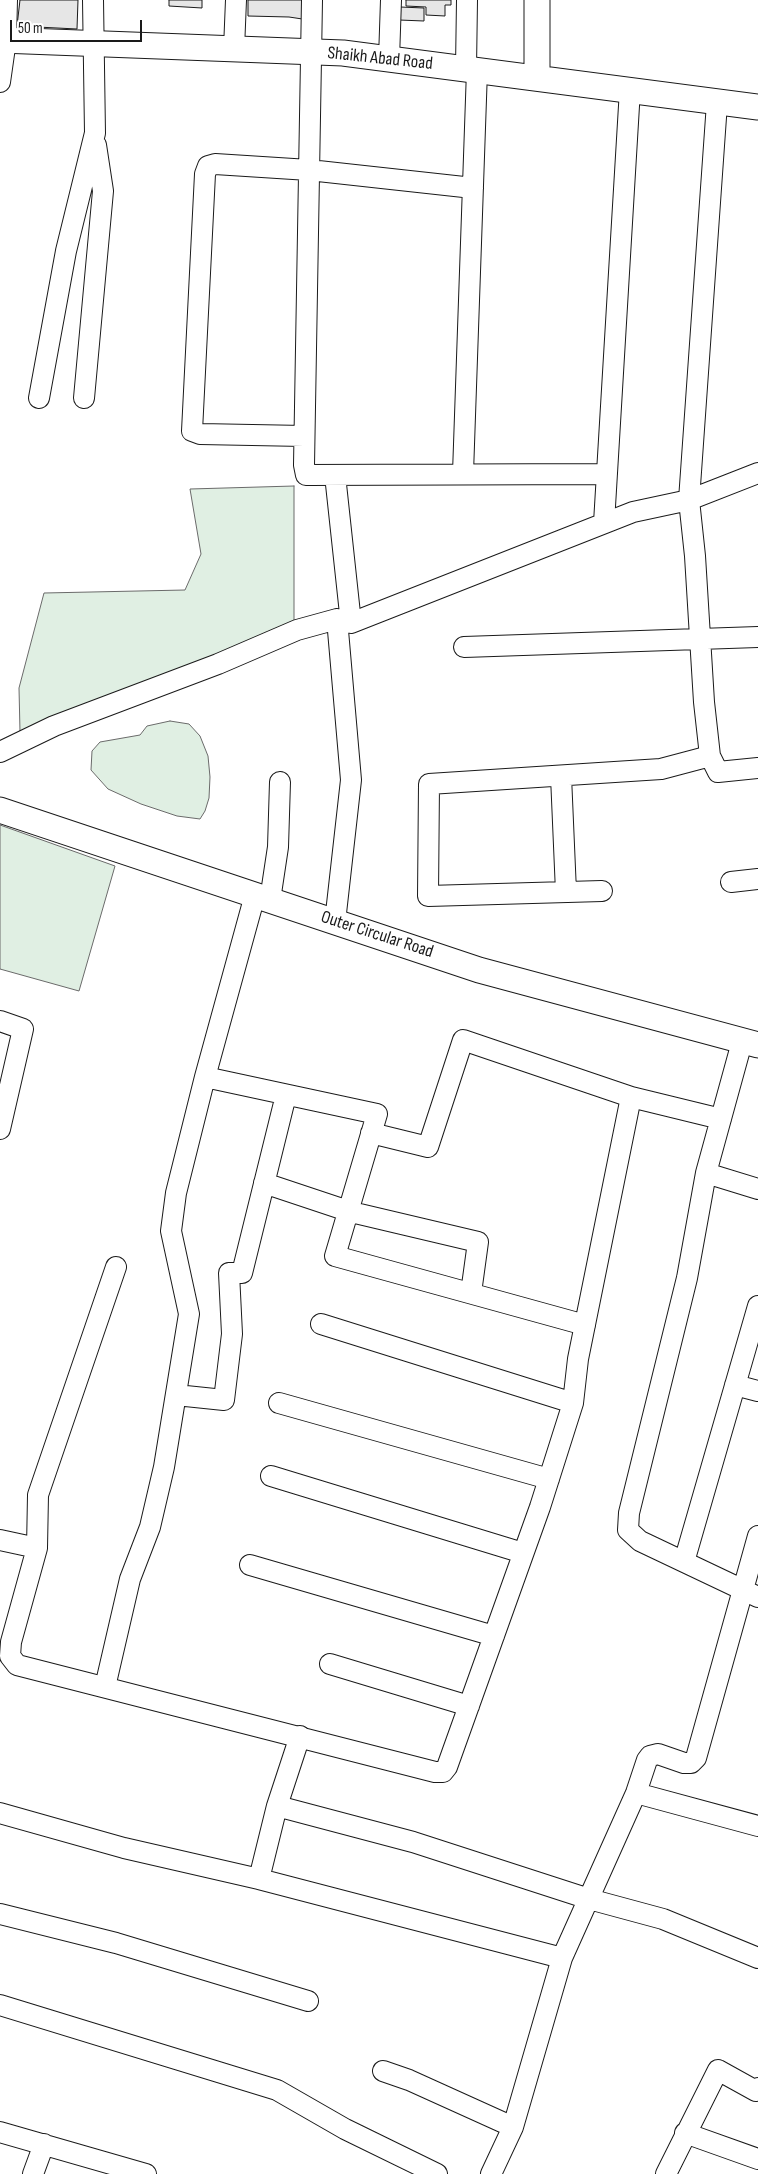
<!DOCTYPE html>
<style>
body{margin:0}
#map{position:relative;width:758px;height:2174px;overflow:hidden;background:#fff;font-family:"Sofia Sans Condensed",sans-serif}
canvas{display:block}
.scale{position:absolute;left:10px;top:20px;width:132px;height:22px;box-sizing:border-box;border:2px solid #1a1a1a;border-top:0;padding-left:6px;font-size:15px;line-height:18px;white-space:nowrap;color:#1a1a1a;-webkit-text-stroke:4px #fff;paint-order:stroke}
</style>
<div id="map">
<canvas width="758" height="2174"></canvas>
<div class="scale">50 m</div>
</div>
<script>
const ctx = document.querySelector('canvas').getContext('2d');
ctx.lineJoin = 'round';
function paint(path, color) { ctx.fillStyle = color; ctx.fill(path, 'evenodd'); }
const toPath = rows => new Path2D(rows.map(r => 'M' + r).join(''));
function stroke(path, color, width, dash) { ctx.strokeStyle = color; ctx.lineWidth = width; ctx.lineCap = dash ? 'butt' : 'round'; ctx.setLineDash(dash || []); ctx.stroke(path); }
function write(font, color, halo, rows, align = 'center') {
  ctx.font = font + ' "Sofia Sans Condensed",sans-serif'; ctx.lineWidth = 4; ctx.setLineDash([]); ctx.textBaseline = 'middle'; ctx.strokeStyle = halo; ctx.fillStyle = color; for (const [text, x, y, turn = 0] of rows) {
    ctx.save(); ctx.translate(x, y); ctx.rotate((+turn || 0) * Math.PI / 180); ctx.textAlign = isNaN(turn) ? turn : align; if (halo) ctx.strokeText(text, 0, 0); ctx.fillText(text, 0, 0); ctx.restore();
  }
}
const green = toPath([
 [294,486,294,624,20,732,19,688,44,593,185,590,201,554,190,489,294,486],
 [170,721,189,724,200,736,208,756,210,777,209,798,205,811,200,819,177,816,141,804,108,789,91,770,92,751,100,742,140,735,147,726,170,721],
 [0,825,115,866,79,991,0,969,0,825]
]);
const building = toPath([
 [20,0,78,0,77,29,17,26,20,0],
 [169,0,202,0,202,8,169,6,169,0],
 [248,0,309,0,309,20,289,17,248,16,248,0],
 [406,0,451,0,451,5,445,5,445,16,426,15,426,7,406,6,406,0],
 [400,7,424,8,424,21,399,20,400,7]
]);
const minor = toPath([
 [312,0,304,465,306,475,607,474],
 [234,49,236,0],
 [389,59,391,0],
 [466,68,467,0],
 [0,82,6,40,7,0],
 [717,103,689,500,695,556,704,702,710,756,718,772,758,768],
 [39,398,66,251,95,133,93,0],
 [84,398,103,191,96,145],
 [304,436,200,434,192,431,205,174,208,166,215,164,309,170,473,188],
 [463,473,477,70],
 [335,475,351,623],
 [604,523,630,89],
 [464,647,758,637],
 [0,752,54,726,218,664,297,630,337,619,351,623,633,512,689,500,758,473],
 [561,776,566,892],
 [731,882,758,879],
 [602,891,428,896,429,784,661,769,710,756],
 [255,895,205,1077,377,1114,335,1256,585,1325],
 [270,900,278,847,280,782],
 [335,922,351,780,337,619],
 [0,1021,23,1029,0,1129],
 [742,1042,706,1173,687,1278,629,1513,628,1530,640,1541,758,1597],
 [371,1133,428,1147,463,1040,631,1097,721,1119],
 [706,1173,758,1189],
 [264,1183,351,1212,478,1242,471,1293],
 [321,1324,573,1403],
 [735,1385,758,1391],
 [176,1395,224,1400,232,1334,229,1273,242,1273,286,1095],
 [279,1403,549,1479],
 [271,1476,523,1553],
 [0,1540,37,1548,11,1642,10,1656,17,1665,435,1772,443,1772,447,1767,540,1507,573,1403,578,1359,631,1097],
 [37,1548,38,1495,116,1267],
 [684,1562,758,1306],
 [250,1565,494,1636],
 [330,1664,469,1706],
 [105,1687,130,1579,150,1527,164,1467,189,1314,171,1231,176,1193,205,1077],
 [636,1793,758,1826],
 [277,1806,413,1842,589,1899,663,1919,758,1958],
 [0,1813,124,1848,259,1879,562,1958],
 [259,1879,277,1806,300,1736],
 [0,1914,116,1943,308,2001],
 [0,2005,277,2090,345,2129,437,2174],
 [383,2071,409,2080,513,2127],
 [0,2132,146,2174],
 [685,2133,758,2159],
 [33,2174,44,2144],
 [491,2174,513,2127,562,1958,636,1793,647,1760,650,1756,658,1754,684,1763,691,1763,696,1758,758,1536],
 [666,2174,718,2070,756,2091,758,2088]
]);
const major = toPath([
 [537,0,537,78],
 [0,40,343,53,758,107],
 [0,810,479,970,758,1045]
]);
const streetNames = [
 ["Shaikh Abad Road",380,59,6],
 ["Outer Circular Road",377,935,18]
];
paint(green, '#e0efe3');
stroke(green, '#6a6a6a', 1);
paint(building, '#e6e6e6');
stroke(building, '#1a1a1a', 1);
stroke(minor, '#1a1a1a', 22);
stroke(major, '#1a1a1a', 27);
stroke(minor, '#fff', 20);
stroke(major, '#fff', 25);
write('18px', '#1a1a1a', '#fff', streetNames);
</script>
